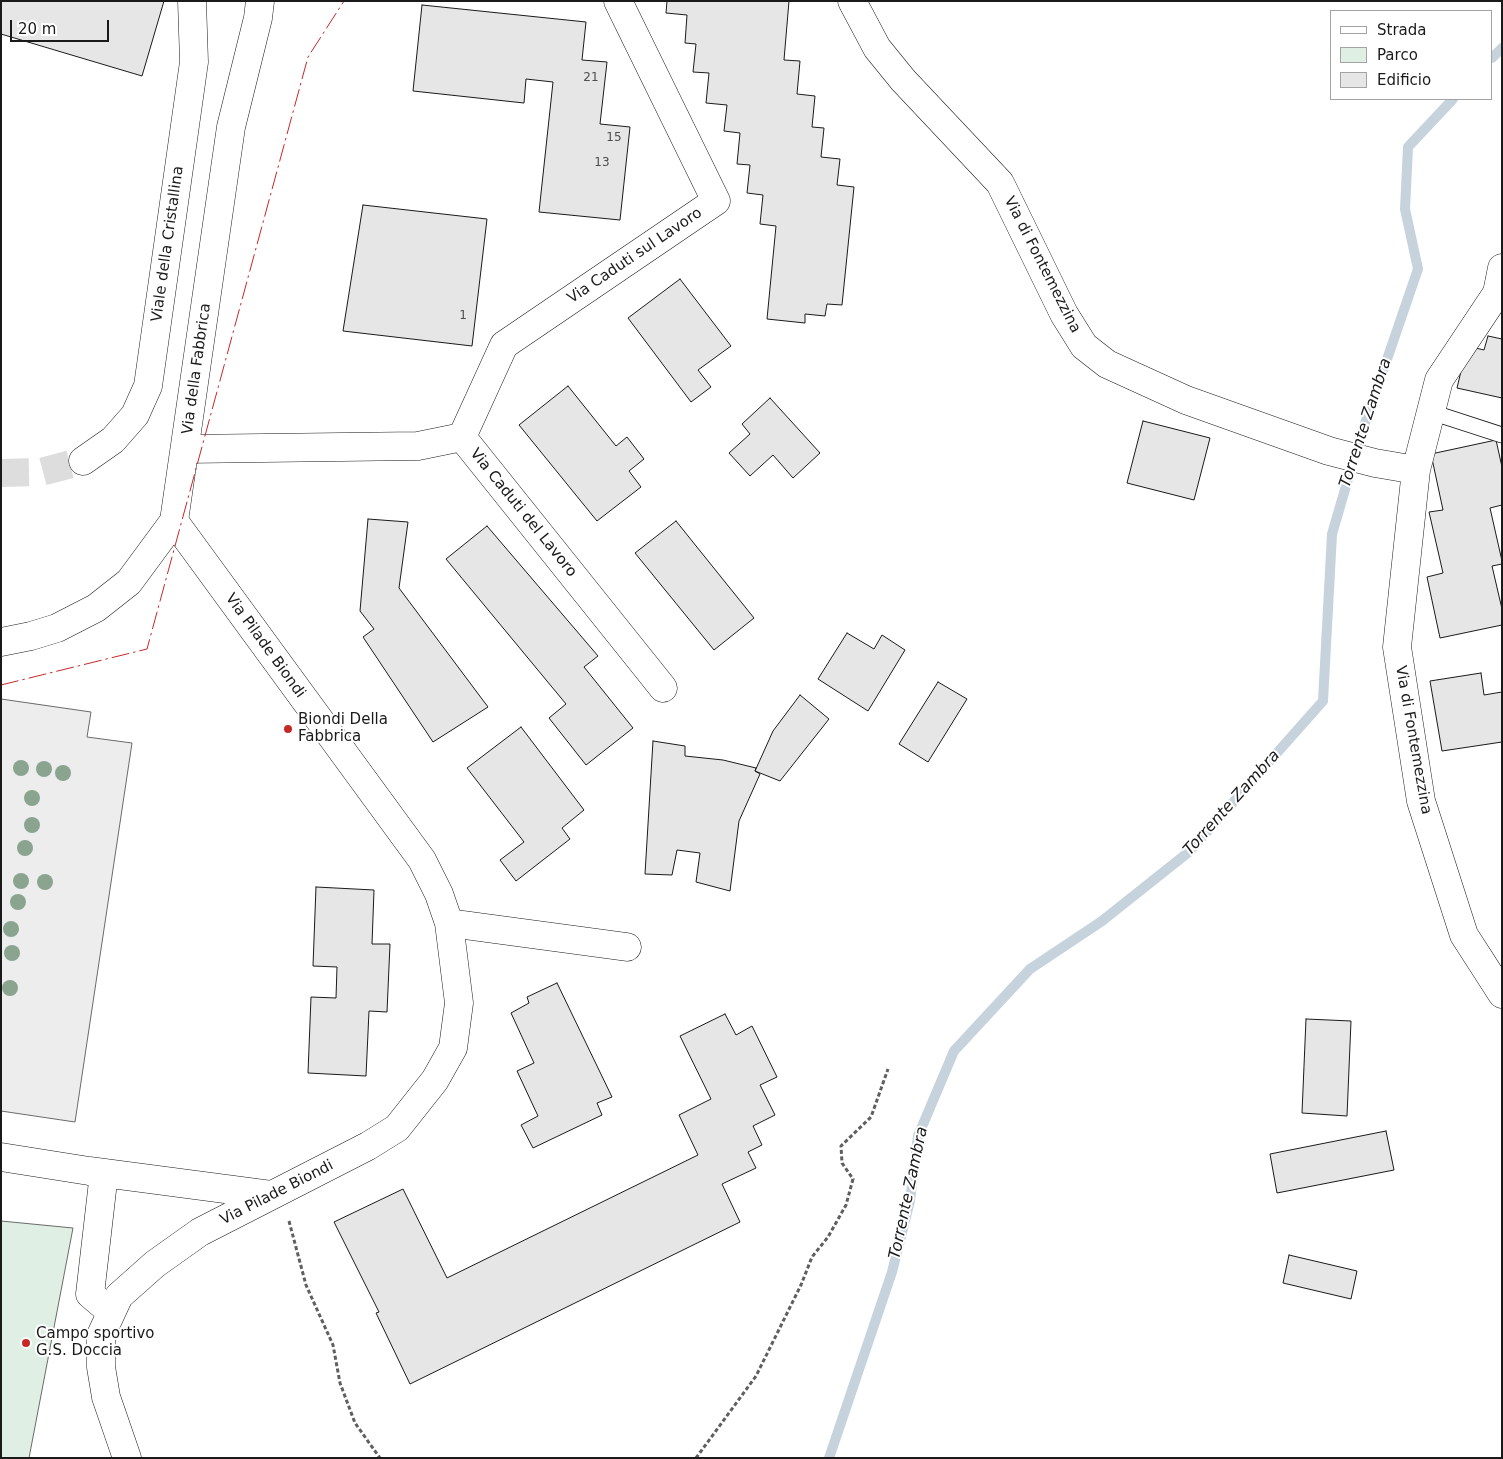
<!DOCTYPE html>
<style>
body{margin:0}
#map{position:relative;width:1503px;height:1459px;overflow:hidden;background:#fff;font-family:"DejaVu Sans",sans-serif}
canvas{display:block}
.frame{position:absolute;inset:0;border:2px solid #1a1a1a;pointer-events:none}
.legend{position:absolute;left:1330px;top:10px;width:162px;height:90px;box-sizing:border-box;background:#fff;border:1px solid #a3a3a3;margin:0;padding:6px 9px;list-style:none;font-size:15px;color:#1a1a1a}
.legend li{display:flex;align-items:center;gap:10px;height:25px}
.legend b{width:25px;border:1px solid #a3a3a3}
.scale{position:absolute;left:10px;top:20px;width:99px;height:22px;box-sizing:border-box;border:2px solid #1a1a1a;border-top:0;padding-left:6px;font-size:15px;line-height:18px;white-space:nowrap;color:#1a1a1a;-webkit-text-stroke:4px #fff;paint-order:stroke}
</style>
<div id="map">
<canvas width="1503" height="1459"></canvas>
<div class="frame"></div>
<ul class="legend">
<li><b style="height:6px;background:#fff"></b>Strada</li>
<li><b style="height:14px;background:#e0efe3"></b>Parco</li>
<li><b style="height:14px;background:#e6e6e6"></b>Edificio</li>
</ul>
<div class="scale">20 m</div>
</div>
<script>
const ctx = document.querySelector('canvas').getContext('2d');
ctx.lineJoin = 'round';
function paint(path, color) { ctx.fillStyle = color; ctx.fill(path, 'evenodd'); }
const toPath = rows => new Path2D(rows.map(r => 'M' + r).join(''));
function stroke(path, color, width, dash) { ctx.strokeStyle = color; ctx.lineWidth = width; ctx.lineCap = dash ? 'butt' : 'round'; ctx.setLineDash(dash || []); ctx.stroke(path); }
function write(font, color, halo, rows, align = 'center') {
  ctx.font = font + ' "DejaVu Sans",sans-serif'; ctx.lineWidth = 4; ctx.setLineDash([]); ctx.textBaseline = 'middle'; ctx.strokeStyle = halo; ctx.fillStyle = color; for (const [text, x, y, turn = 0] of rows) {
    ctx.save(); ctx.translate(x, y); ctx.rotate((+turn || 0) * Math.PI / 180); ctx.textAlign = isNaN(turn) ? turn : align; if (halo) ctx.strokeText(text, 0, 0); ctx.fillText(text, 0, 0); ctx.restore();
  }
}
const green = toPath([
 [1,1221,73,1228,29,1458,1,1458,1,1221]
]);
const parking = toPath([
 [1,699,91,712,87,737,132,743,75,1122,1,1111,1,699]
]);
const stream = toPath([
 [1492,58,1502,48],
 [829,1458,892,1272,910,1201,918,1136,954,1051,1030,969,1102,921,1190,851,1323,701,1332,534,1360,438,1418,269,1405,209,1408,147,1453,99]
]);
const building = toPath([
 [1,1,164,1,142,76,1,34,1,1],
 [667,1,789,1,784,60,800,61,797,94,815,96,812,127,824,128,821,157,840,159,837,185,854,187,842,305,827,304,825,316,805,314,805,323,767,319,776,226,760,224,763,195,747,193,750,165,737,164,740,133,724,131,727,105,706,103,709,73,693,72,696,44,685,43,687,15,666,13,667,1],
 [422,5,586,22,582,60,607,62,600,124,630,127,620,220,539,212,553,82,526,79,524,103,413,91,422,5],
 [363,205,487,219,472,346,343,331,363,205],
 [680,279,731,346,698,370,711,387,691,402,628,318,680,279],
 [1488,336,1502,339,1502,398,1457,388,1467,346,1484,350,1488,336],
 [568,386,616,446,627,437,644,459,629,471,641,487,597,521,519,425,568,386],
 [770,398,820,453,793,478,773,455,750,476,729,453,750,434,742,424,770,398],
 [1143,421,1210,438,1194,500,1127,483,1143,421],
 [1496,440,1502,467,1502,505,1490,508,1502,561,1502,564,1492,566,1502,609,1502,625,1440,638,1427,577,1443,573,1429,512,1443,510,1431,454,1496,440],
 [368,519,408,522,399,588,488,707,433,742,363,637,374,629,360,611,368,519],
 [676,521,754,618,714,650,635,553,676,521],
 [487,526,598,656,584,667,633,728,586,765,549,718,566,704,446,559,487,526],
 [847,633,874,649,882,635,905,650,868,711,818,679,847,633],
 [1481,673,1484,695,1502,692,1502,742,1442,751,1430,681,1481,673],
 [938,682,967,699,928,762,899,744,938,682],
 [800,695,829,719,780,781,755,771,773,731,800,695],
 [521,727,584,810,562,828,570,839,516,881,500,860,524,842,467,768,521,727],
 [653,741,685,746,685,756,723,760,756,768,755,771,760,774,739,821,730,891,696,882,700,853,677,850,672,875,645,874,653,741],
 [316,887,374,890,372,944,390,944,387,1012,369,1011,366,1076,308,1073,311,997,336,998,337,967,313,966,316,887],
 [557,983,612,1097,597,1103,602,1115,533,1148,521,1125,538,1116,517,1071,534,1063,511,1013,529,1003,527,997,557,983],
 [725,1014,736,1035,752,1026,777,1077,760,1085,775,1115,753,1126,762,1145,748,1152,756,1168,722,1184,740,1222,410,1384,376,1313,379,1312,334,1222,403,1189,447,1278,698,1155,679,1115,711,1099,680,1036,725,1014],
 [1306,1019,1351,1021,1347,1116,1302,1113,1306,1019],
 [1386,1131,1394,1170,1277,1193,1270,1154,1386,1131],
 [1289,1255,1357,1271,1351,1299,1283,1283,1289,1255]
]);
const minorTunnel = toPath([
 [1,473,41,472,83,461]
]);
const path = toPath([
 [289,1221,306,1285,333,1345,340,1383,355,1423,380,1458],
 [696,1458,756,1376,801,1285,812,1257,828,1237,846,1205,853,1179,842,1163,841,1146,871,1117,888,1069]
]);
const service = toPath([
 [1431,412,1502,435]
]);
const minor = toPath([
 [852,1,877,48,903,80,1000,183,1064,314,1084,346,1107,364,1186,400,1329,451,1375,463,1416,470],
 [1502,268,1497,293,1439,380,1416,470,1397,647,1421,801,1464,935,1502,994],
 [462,437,504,345,716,201,618,1],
 [462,437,663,688],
 [186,449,418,446,462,437],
 [83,461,113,440,135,415,148,386,194,62,192,1],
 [449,923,627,947],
 [1,1157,89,1171,271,1195],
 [104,1173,90,1294,111,1312],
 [127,1458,106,1397,101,1367,101,1335,119,1296,155,1264,200,1232,368,1146,397,1128,435,1080,453,1048,459,1003,449,923,439,894,422,860,174,521]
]);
const tertiary = toPath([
 [1,642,31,636,57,628,96,608,129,582,174,521,231,127,258,18,260,1]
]);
const power = toPath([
 [1,685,147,649,308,57,344,1]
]);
const trees = [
 [21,768],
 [44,769],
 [63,773],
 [32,798],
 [32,825],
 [25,848],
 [21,881],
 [45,882],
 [18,902],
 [11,929],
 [12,953],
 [10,988]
];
const markers = [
 [288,729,5,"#c62828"],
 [26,1343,5,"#c62828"]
];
const numberNames = [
 ["21",591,78],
 ["15",614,138],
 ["13",602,163],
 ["1",463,316]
];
const streetNames = [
 ["Viale della Cristallina",168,244,-82],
 ["Via Caduti sul Lavoro",635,256,-34],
 ["Via di Fontemezzina",1042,265,63],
 ["Via della Fabbrica",197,369,-82],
 ["Via Caduti del Lavoro",523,513,51],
 ["Via Pilade Biondi",265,646,54],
 ["Via di Fontemezzina",1413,740,80],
 ["Via Pilade Biondi",277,1193,-27]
];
const poiNames = [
 ["Biondi Della",298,720],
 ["Fabbrica",298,737],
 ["Campo sportivo",36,1334],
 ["G.S. Doccia",36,1351]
];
const waterNames = [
 ["Torrente Zambra",1366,423,-72],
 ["Torrente Zambra",1232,803,-48],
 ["Torrente Zambra",909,1193,-78]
];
paint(green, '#e0efe3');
stroke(green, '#6a6a6a', 1);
paint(parking, '#ededed');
stroke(parking, '#6a6a6a', 1);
stroke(stream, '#c6d2dc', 10);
paint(building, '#e6e6e6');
stroke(building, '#1a1a1a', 1);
stroke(minorTunnel, '#ddd', 28, [28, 14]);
stroke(service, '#1a1a1a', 17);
stroke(minor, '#1a1a1a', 29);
stroke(tertiary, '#1a1a1a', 29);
stroke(path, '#5f5f5f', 3, [4, 2.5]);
stroke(service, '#fff', 15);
stroke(minor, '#fff', 28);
stroke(tertiary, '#fff', 28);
stroke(power, '#c62828', 1, [18, 4, 2.5, 4]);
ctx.fillStyle = '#8aa48f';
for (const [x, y] of trees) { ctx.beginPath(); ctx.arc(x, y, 8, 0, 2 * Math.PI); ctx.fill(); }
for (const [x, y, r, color] of markers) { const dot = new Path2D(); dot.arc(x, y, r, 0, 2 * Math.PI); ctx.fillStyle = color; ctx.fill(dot); stroke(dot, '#fff', 2); }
write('12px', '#4d4d4d', null, numberNames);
write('15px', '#1a1a1a', '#fff', streetNames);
write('15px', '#1a1a1a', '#fff', poiNames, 'left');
write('italic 16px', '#1a1a1a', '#fff', waterNames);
</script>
